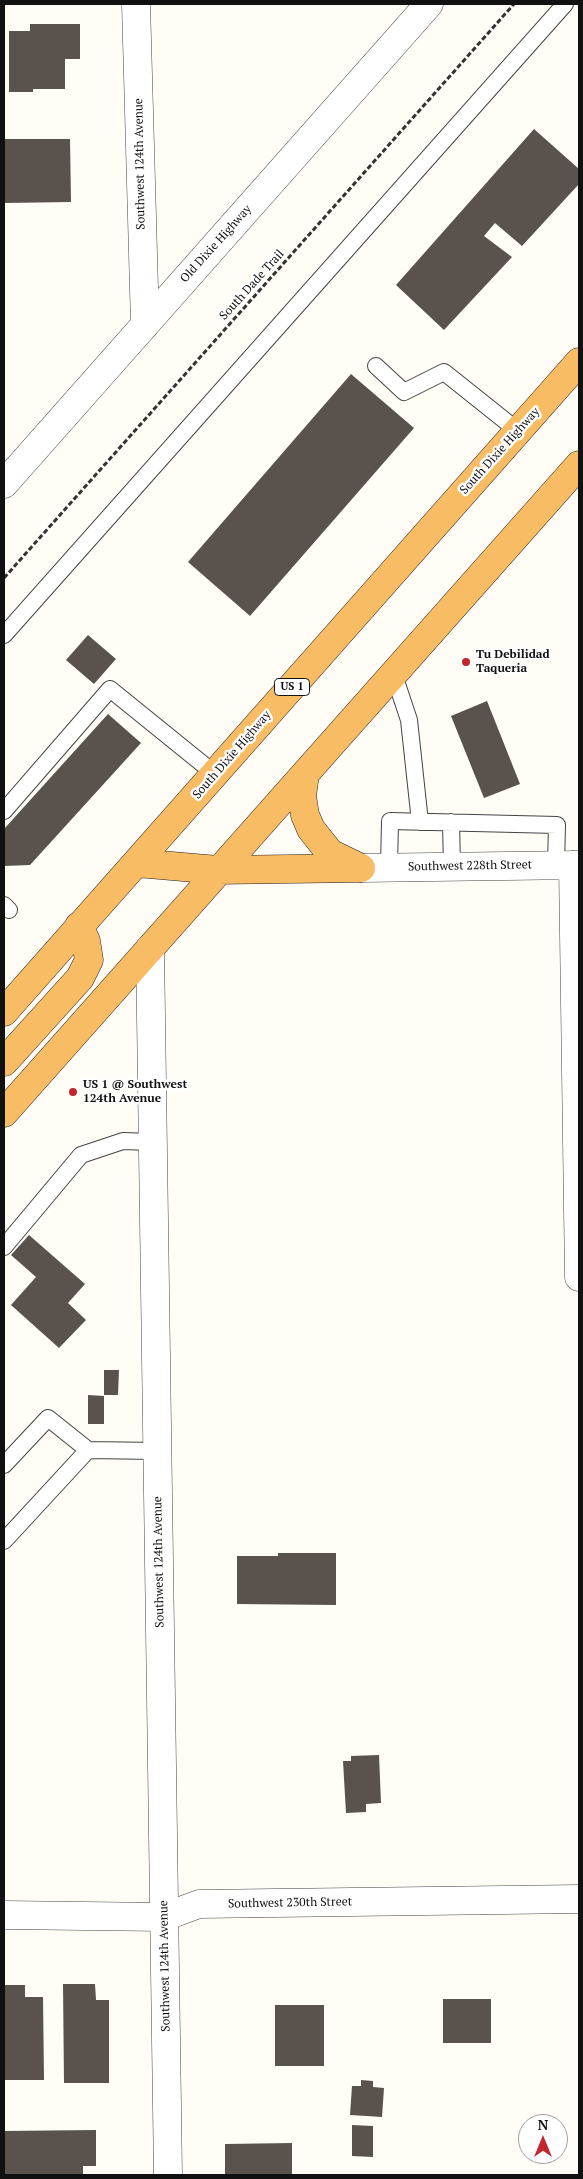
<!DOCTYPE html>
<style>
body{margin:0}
#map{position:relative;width:583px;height:2179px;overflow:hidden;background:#fffdf5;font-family:"PT Serif",serif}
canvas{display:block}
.frame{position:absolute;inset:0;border:5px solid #111;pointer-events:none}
.north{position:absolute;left:518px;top:2114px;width:50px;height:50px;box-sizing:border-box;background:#fff;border:1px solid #a0a0a0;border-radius:50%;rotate:0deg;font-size:14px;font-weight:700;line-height:20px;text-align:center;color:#111}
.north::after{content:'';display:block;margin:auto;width:18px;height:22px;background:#c4262e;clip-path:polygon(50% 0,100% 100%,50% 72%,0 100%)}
</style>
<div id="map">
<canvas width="583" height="2179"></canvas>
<div class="frame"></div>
<div class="north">N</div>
</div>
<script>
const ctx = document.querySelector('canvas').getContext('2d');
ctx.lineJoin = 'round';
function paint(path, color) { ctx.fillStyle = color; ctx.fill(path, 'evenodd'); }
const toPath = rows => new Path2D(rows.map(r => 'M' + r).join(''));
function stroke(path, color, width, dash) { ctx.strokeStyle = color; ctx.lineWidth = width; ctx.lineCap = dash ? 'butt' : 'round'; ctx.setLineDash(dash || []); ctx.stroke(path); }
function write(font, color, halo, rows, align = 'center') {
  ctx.font = font + ' "PT Serif",serif'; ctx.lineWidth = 5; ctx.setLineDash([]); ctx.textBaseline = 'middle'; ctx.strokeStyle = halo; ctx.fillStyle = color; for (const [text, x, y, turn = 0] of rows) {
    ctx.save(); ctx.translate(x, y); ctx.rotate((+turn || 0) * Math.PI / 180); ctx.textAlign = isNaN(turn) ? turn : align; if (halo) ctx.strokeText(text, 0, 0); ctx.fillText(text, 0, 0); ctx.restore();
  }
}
const building = toPath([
 [30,24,80,24,80,59,65,59,65,89,33,89,33,92,9,92,9,31,30,31],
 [534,129,579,169,579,184,522,246,495,223,484,236,512,257,444,330,396,285],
 [4,139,70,139,71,202,4,203],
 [351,374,414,428,250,616,188,562],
 [88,635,116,659,94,684,66,660],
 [487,701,520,784,484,798,451,716],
 [108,714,141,743,30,865,4,866,4,829],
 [29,1235,85,1284,68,1303,86,1320,59,1348,11,1305,36,1277,11,1255],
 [104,1370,119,1370,118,1395,104,1395],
 [88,1395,104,1396,104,1424,88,1424],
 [278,1553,336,1553,336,1605,237,1604,237,1556,278,1556],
 [379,1755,381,1803,366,1804,366,1812,346,1813,343,1761,351,1761,351,1756],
 [63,1984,95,1984,96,2000,109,2000,109,2083,64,2083],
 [4,1985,25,1985,25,1997,43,1997,44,2080,4,2080],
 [443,1999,491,1999,491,2043,443,2043],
 [275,2005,324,2005,324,2066,275,2066],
 [361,2080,373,2081,373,2087,384,2088,382,2117,350,2115,352,2086,361,2086],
 [352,2125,373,2126,373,2157,352,2156],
 [96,2130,96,2166,83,2166,83,2175,4,2175,4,2131],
 [292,2143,292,2175,225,2175,225,2144]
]);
const path = toPath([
 [4,578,514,4]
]);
const service = toPath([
 [376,366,404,392,444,372,518,431],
 [4,635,565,4],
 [394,675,409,720,420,822],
 [4,811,110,689,215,774],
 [451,822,452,867],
 [389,867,390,821,557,825,556,865],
 [4,905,9,910],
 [4,1247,81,1155,123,1141,152,1142],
 [4,1465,48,1418,88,1450,157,1451],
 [4,1541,88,1450]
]);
const minor = toPath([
 [573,865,579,1277],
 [361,868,579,865],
 [4,1915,164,1917,199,1904,579,1899]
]);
const tertiary = toPath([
 [136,4,145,325],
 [4,484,429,4],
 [150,948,168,2175]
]);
const trunk = toPath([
 [305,774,302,796,305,815,311,829,330,853,359,867],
 [137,863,218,870,361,868],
 [4,1012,579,362],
 [4,1062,80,978,89,960,86,941,79,926],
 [4,1113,579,465]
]);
const markers = [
 [466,662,5,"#c4262e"],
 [73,1092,5,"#c4262e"]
];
const shields = [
 [292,687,35]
];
const shieldNames = [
 ["US 1",292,687]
];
const streetNames = [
 ["Southwest 124th Avenue",140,164,-91],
 ["Old Dixie Highway",216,244,-48],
 ["South Dade Trail",252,285,-48],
 ["South Dixie Highway",500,451,-48],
 ["South Dixie Highway",232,755,-49],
 ["Southwest 228th Street",470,866,-1],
 ["Southwest 124th Avenue",159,1562,-91],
 ["Southwest 230th Street",290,1903,-1],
 ["Southwest 124th Avenue",165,1966,-91]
];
const poiNames = [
 ["Tu Debilidad",476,655],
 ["Taqueria",476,669],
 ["US 1 @ Southwest",83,1085],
 ["124th Avenue",83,1099]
];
paint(building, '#5a524d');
stroke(service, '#444', 18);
stroke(minor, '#444', 29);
stroke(tertiary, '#444', 29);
stroke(trunk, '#222', 29);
stroke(path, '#333', 3, [5, 2.5]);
stroke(service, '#fff', 16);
stroke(minor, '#fff', 28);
stroke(tertiary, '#fff', 28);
stroke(trunk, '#f7bc64', 28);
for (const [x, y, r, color] of markers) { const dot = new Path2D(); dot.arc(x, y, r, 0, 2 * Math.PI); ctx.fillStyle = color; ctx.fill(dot); stroke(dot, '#fff', 2); }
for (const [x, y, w] of shields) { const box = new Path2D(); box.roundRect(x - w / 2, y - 8.5, w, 17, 4); ctx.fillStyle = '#fff'; ctx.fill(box); stroke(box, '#111', 1); }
write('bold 11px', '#111', null, shieldNames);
write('12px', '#111', '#fff', streetNames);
write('bold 12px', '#111', '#fff', poiNames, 'left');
</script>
